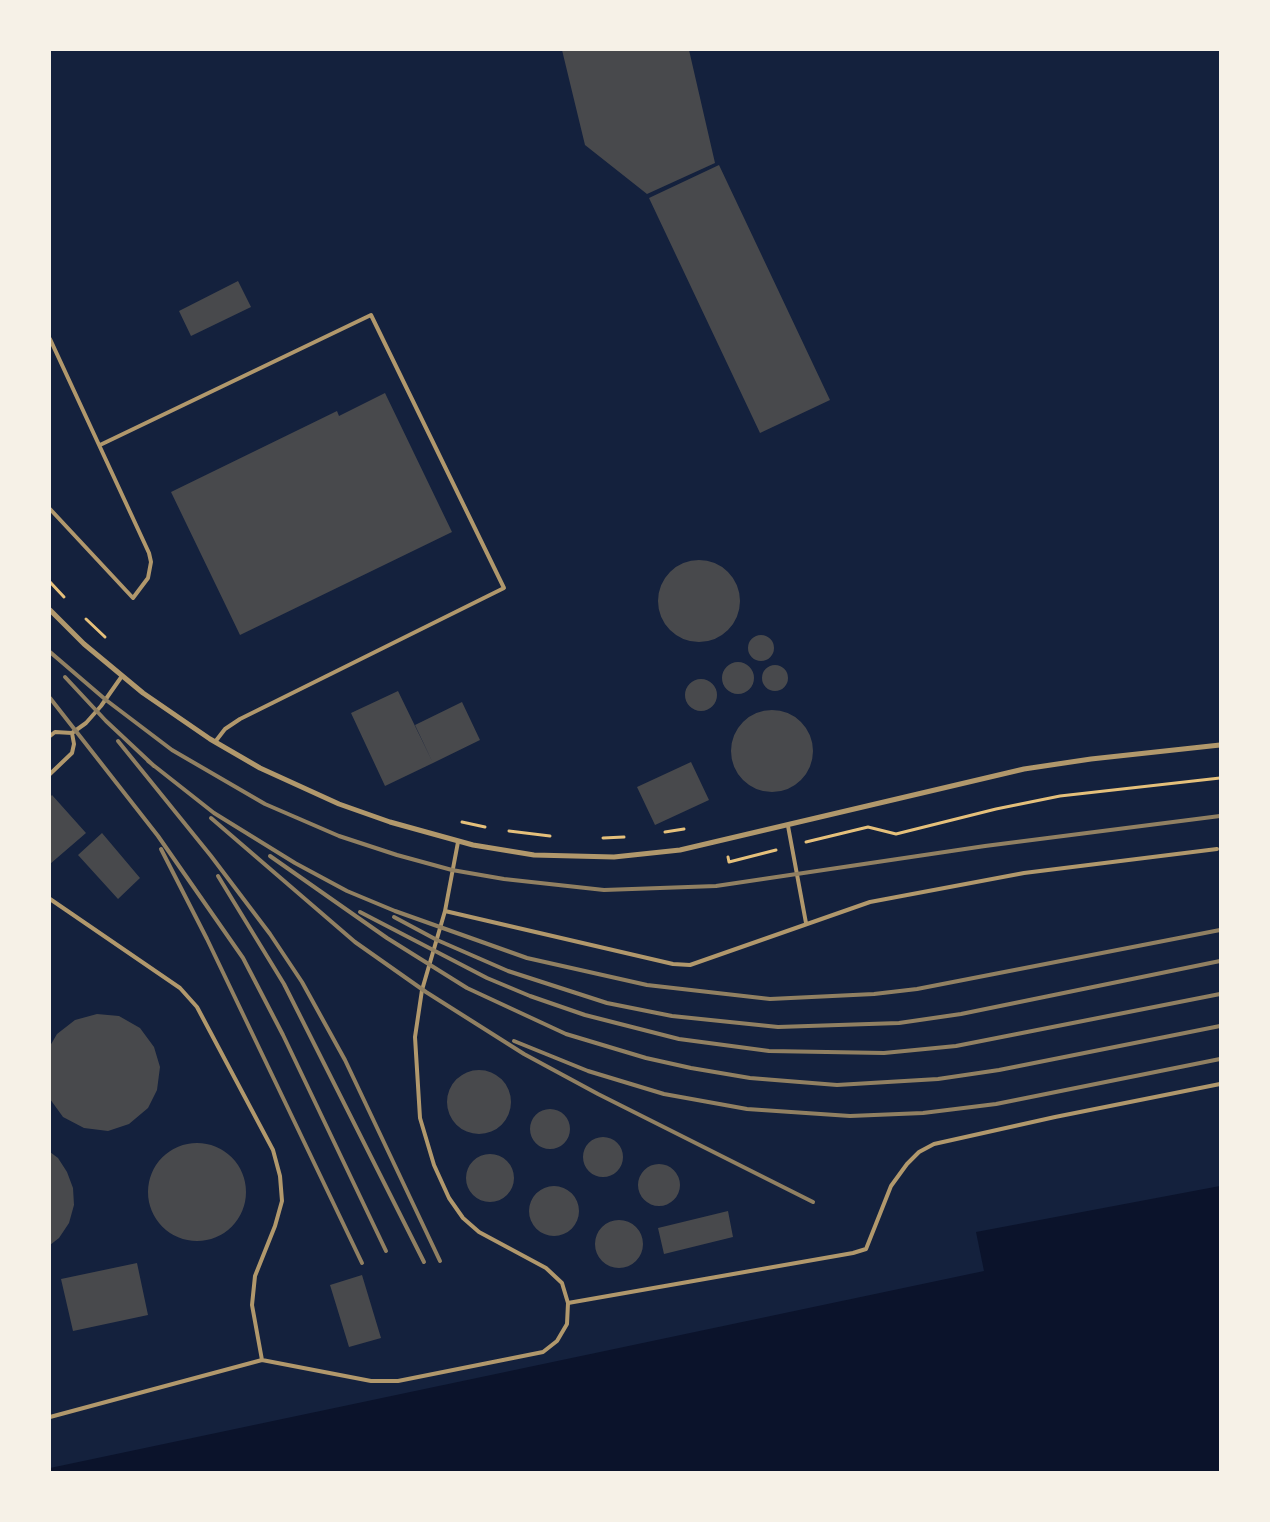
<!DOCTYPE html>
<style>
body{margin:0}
#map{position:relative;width:1270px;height:1522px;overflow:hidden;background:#14213d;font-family:Lato,sans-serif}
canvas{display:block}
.frame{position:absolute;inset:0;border:51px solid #f6f1e7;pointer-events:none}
</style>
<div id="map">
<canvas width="1270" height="1522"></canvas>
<div class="frame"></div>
</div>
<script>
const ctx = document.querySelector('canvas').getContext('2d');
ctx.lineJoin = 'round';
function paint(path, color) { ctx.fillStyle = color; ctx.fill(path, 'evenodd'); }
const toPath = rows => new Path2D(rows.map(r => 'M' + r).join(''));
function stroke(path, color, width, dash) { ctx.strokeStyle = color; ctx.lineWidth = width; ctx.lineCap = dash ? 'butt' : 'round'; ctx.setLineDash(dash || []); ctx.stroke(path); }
const water = toPath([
 [1220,1186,1220,1472,50,1472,50,1468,984,1271,976,1232]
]);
const building = toPath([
 [562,50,689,50,715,163,647,194,585,145],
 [719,165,830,400,760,433,649,198],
 [238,281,251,307,191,336,179,311],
 [385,393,452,532,240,635,171,492,337,411,339,416],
 '658 601a41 41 0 1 1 82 0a41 41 0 1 1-82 0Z',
 '748 648a13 13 0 1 1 26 0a13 13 0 1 1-26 0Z',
 '722 678a16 16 0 1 1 32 0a16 16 0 1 1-32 0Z',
 '762 678a13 13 0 1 1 26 0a13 13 0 1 1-26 0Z',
 '685 695a16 16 0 1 1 32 0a16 16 0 1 1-32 0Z',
 [398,691,433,763,385,786,351,713],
 [462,702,480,740,433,763,415,725],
 '731 751a41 41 0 1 1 82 0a41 41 0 1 1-82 0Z',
 [691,762,709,800,655,825,637,787],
 [52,795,86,833,50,864,50,797],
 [102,833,140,878,118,899,78,855],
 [97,1014,119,1016,140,1028,154,1047,160,1067,157,1090,148,1108,129,1124,108,1131,84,1128,63,1117,50,1099,50,1046,57,1034,75,1020],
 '447 1102a32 32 0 1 1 64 0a32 32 0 1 1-64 0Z',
 '530 1129a20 20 0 1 1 40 0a20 20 0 1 1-40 0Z',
 '583 1157a20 20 0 1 1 40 0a20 20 0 1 1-40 0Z',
 '148 1192a49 49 0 1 1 98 0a49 49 0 1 1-98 0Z',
 [50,1152,58,1158,67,1172,73,1188,74,1205,69,1223,59,1238,50,1245],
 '466 1178a24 24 0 1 1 48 0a24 24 0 1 1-48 0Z',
 '638 1185a21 21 0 1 1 42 0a21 21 0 1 1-42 0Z',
 '529 1211a25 25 0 1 1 50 0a25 25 0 1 1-50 0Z',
 [728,1211,733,1237,664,1254,658,1228],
 '595 1244a24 24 0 1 1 48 0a24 24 0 1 1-48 0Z',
 [137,1263,148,1315,73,1331,61,1279],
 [362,1275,381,1338,349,1347,330,1285]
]);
const path = toPath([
 [50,582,64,597],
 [86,619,105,637],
 [462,822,485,827],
 [509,831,550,836],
 [665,832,684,829],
 [603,838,624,837],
 [806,842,868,827,896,834,996,809,1060,796,1220,778],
 [728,857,729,862,776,850]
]);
const service = toPath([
 [50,339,149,553,151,562,148,578,133,598,50,509],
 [100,445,371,315,504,588,240,719,225,729,215,742],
 [50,736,55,732,72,733,86,723,101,706,122,676],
 [50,774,72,753,74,744,72,733],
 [788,826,806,923],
 [458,842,445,911,673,964,690,965,870,902,1024,873,1217,849],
 [50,899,180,988,197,1007,273,1150,280,1176,282,1201,275,1226,255,1276,252,1305,262,1360],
 [568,1303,853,1253,866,1249,891,1186,907,1164,919,1152,934,1144,1055,1117,1220,1084],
 [50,1417,262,1360,371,1381,398,1381,543,1352,557,1341,567,1324,568,1303,562,1283,546,1268,479,1232,463,1218,449,1198,434,1165,420,1118,415,1037,422,990,445,911]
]);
const minor = toPath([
 [50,610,84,644,143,693,210,739,260,768,339,804,390,822,473,845,534,855,614,857,680,850,1024,769,1091,759,1220,745]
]);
const rail = toPath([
 [50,652,106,700,172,750,265,804,339,836,397,855,452,870,504,879,604,890,716,886,985,846,1220,816],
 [65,677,106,721,154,766],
 [50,698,158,836,243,958,283,1035,386,1251],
 [118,741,211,856,270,934,302,982,345,1060,440,1261],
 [148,761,214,813,295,863,347,891,395,911,527,958,647,985,770,999,874,994,917,989,1220,930],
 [211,818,355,942,426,992,524,1054,598,1094,813,1202],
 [161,849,207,939,362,1263],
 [270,856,387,938,467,988,566,1034,646,1058,691,1068,750,1078,837,1085,938,1079,999,1070,1220,1026],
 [218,876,284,984,424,1262],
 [360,912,487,978,530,996,585,1015,679,1039,769,1051,884,1053,956,1046,1220,994],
 [394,917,437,940,508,971,607,1003,672,1016,778,1027,899,1023,961,1014,1220,961],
 [514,1041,588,1071,664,1094,747,1109,850,1116,923,1113,996,1104,1220,1059]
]);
paint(water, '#0b132b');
paint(building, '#48494c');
stroke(path, '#e5c07b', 3);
stroke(service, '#b1986c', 4);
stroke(minor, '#b1986c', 5);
stroke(rail, '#918062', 4);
</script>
